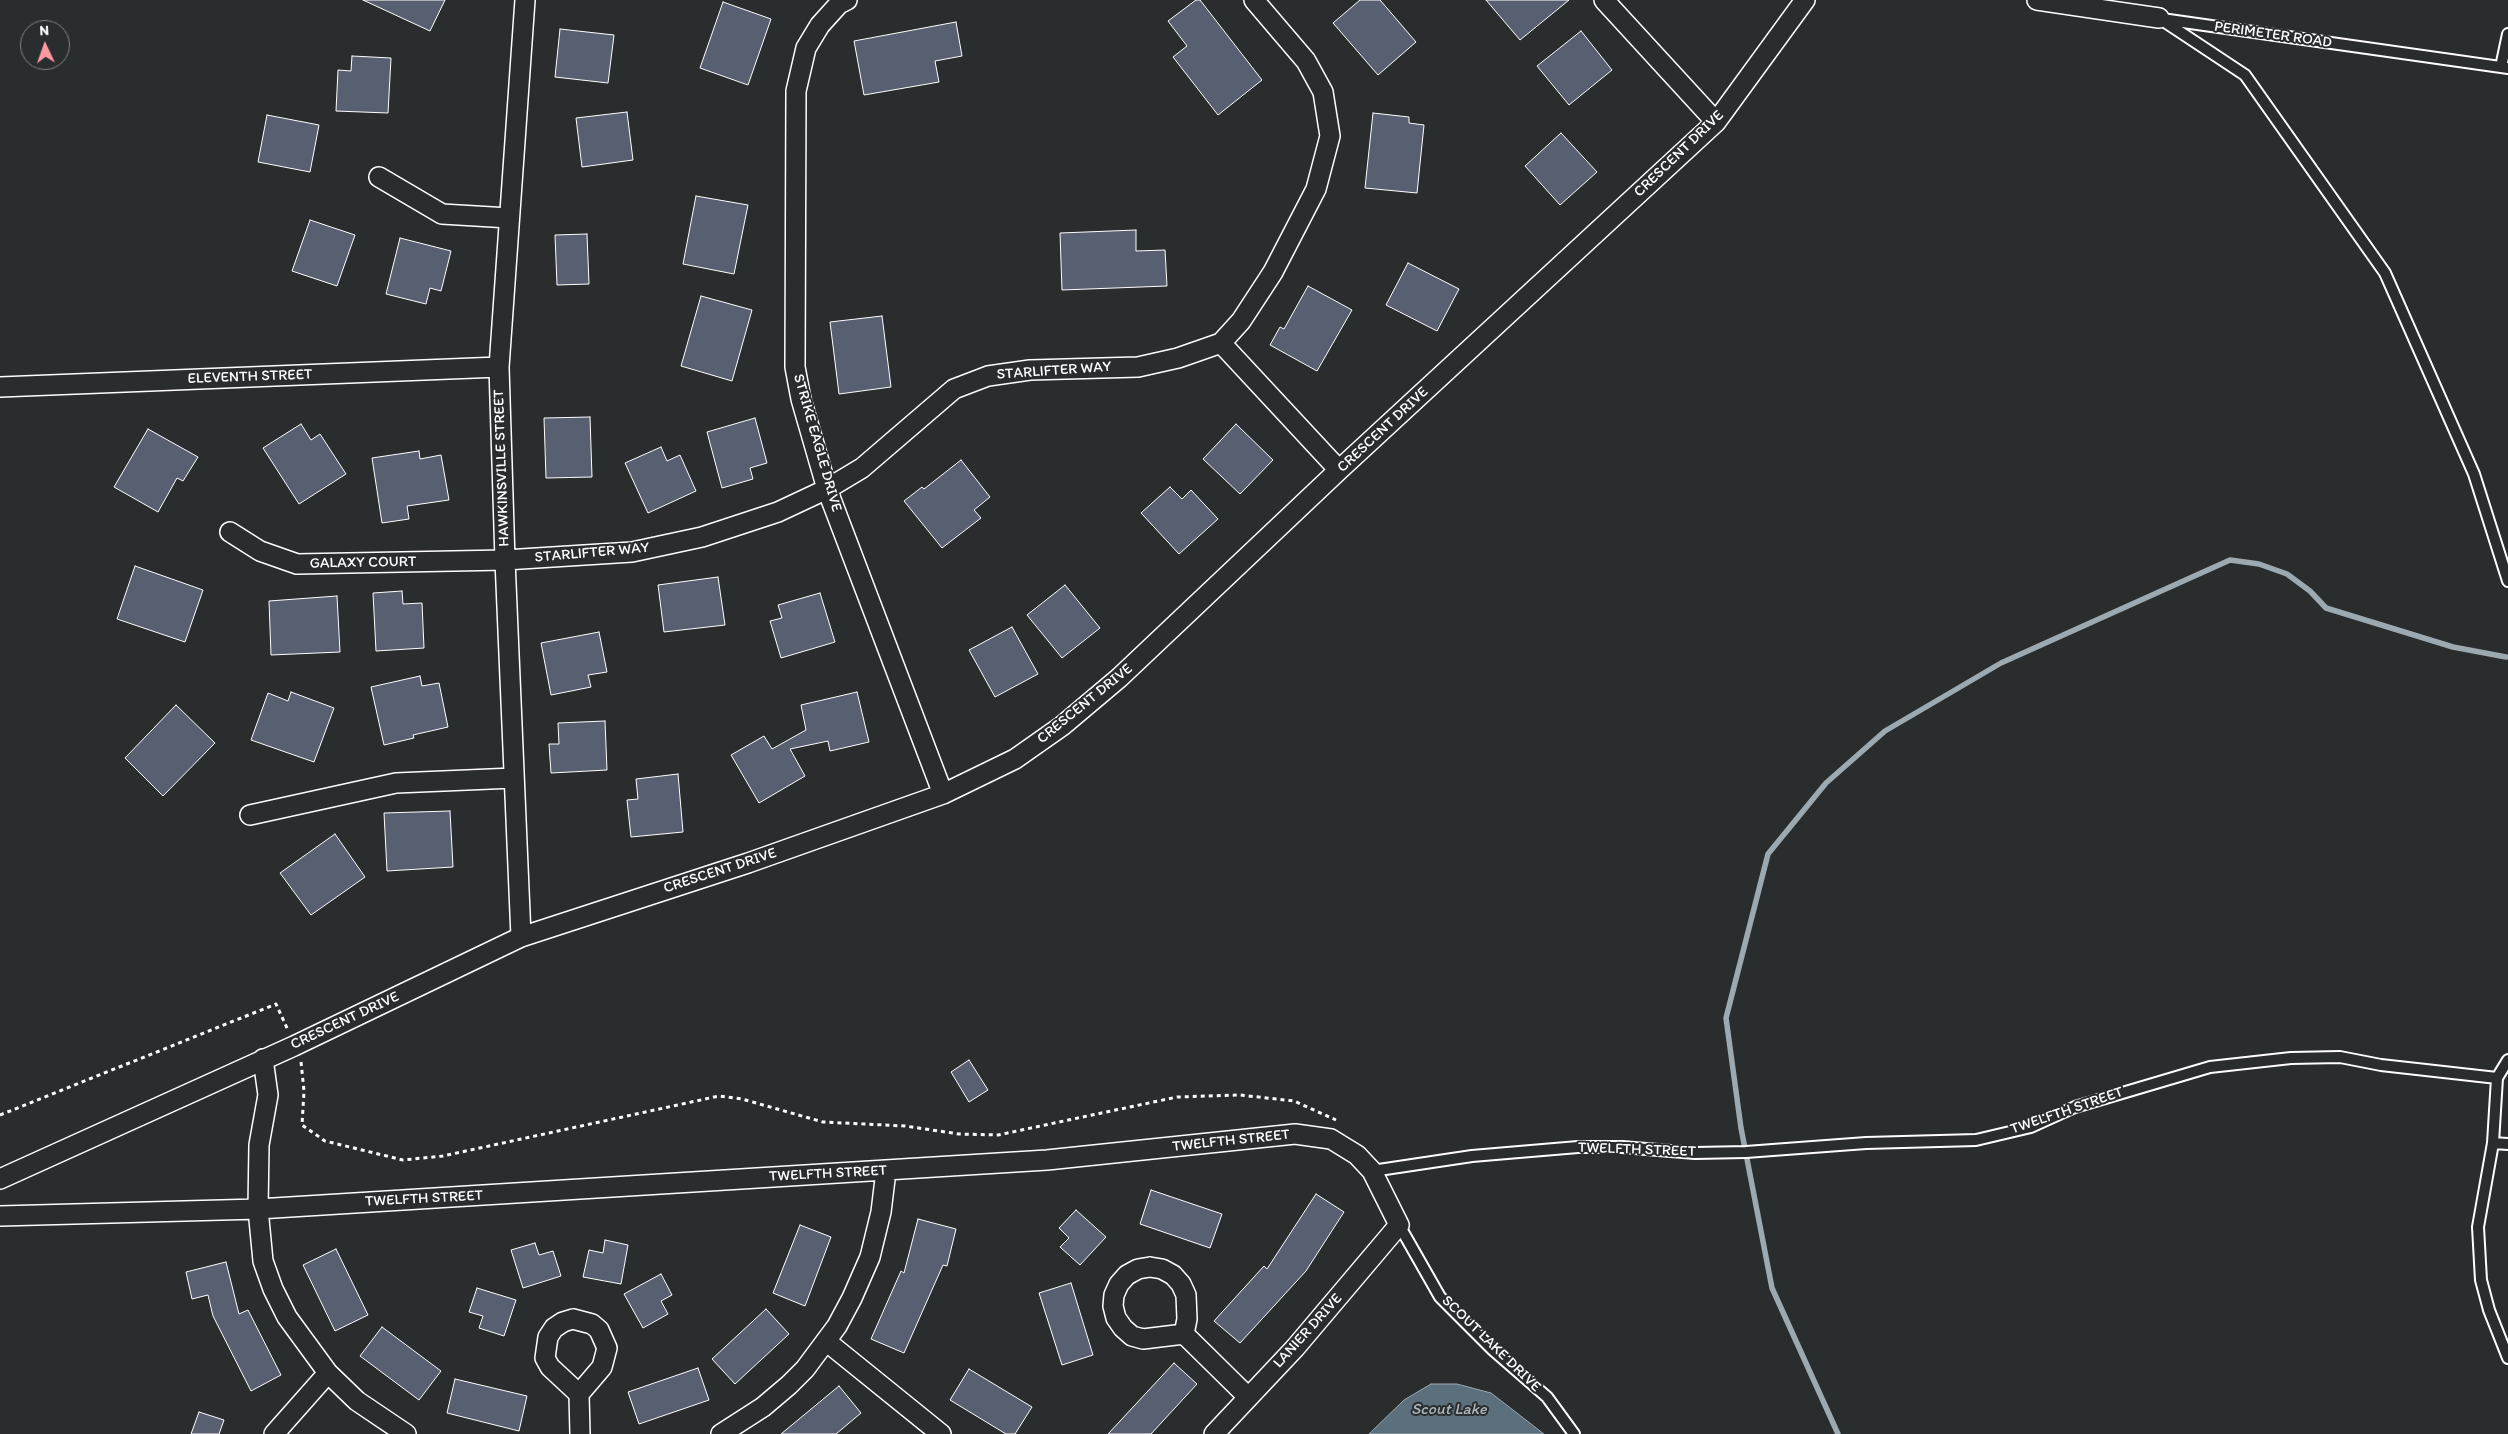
<!DOCTYPE html>
<style>
body{margin:0}
#map{position:relative;width:2508px;height:1434px;overflow:hidden;background:#2a2d2e;font-family:Itim,sans-serif}
canvas{display:block}
.north{position:absolute;left:20px;top:20px;width:50px;height:50px;box-sizing:border-box;background:#2a2d2e;border:1px solid #7f8182;border-radius:50%;rotate:357deg;font-size:14px;font-weight:700;line-height:20px;text-align:center;color:#fff}
.north::after{content:'';display:block;margin:auto;width:18px;height:22px;background:#ff9aa2;clip-path:polygon(50% 0,100% 100%,50% 72%,0 100%)}
</style>
<div id="map">
<canvas width="2508" height="1434"></canvas>
<div class="north">N</div>
</div>
<script>
const ctx = document.querySelector('canvas').getContext('2d');
ctx.lineJoin = 'round';
function paint(path, color) { ctx.fillStyle = color; ctx.fill(path, 'evenodd'); }
const toPath = rows => new Path2D(rows.map(r => 'M' + r).join(''));
function stroke(path, color, width, dash) { ctx.strokeStyle = color; ctx.lineWidth = width; ctx.lineCap = dash ? 'butt' : 'round'; ctx.setLineDash(dash || []); ctx.stroke(path); }
function write(font, color, halo, rows, align = 'center') {
  ctx.font = font + ' Itim,sans-serif'; ctx.lineWidth = 4; ctx.setLineDash([]); ctx.textBaseline = 'middle'; ctx.strokeStyle = halo; ctx.fillStyle = color; for (const [text, x, y, turn = 0] of rows) {
    ctx.save(); ctx.translate(x, y); ctx.rotate((+turn || 0) * Math.PI / 180); ctx.textAlign = isNaN(turn) ? turn : align; if (halo) ctx.strokeText(text, 0, 0); ctx.fillText(text, 0, 0); ctx.restore();
  }
}
const water = toPath([
 [1431,1384,1457,1384,1491,1393,1544,1434,1369,1434,1404,1400,1431,1384]
]);
const stream = toPath([
 [1838,1434,1772,1288,1741,1128,1726,1018,1768,854,1826,783,1885,731,2001,663,2230,560,2259,564,2287,574,2310,591,2326,608,2453,647,2506,657]
]);
const building = toPath([
 [363,0,445,0,430,31,363,0],
 [1196,0,1200,0,1262,80,1218,115,1173,57,1187,46,1168,21,1196,0],
 [1360,0,1380,0,1416,42,1378,75,1333,23,1360,0],
 [1486,0,1569,0,1520,40,1486,0],
 [723,2,771,19,748,85,700,68,723,2],
 [956,22,962,56,935,61,939,82,864,95,854,41,956,22],
 [560,29,614,35,608,83,555,77,560,29],
 [1581,31,1612,70,1569,105,1537,66,1581,31],
 [352,56,391,58,388,113,336,111,338,70,351,71,352,56],
 [627,112,633,160,582,167,576,118,627,112],
 [1373,113,1409,117,1409,123,1424,125,1417,193,1365,188,1373,113],
 [267,115,319,125,310,172,258,162,267,115],
 [1561,133,1597,172,1560,205,1525,166,1561,133],
 [696,196,748,205,734,274,683,264,696,196],
 [310,220,355,235,337,286,292,271,310,220],
 [1136,230,1136,251,1165,250,1167,286,1062,290,1060,233,1136,230],
 [587,234,589,284,557,285,555,235,587,234],
 [400,238,451,251,441,291,430,288,426,304,386,294,400,238],
 [1408,263,1459,289,1437,331,1386,305,1408,263],
 [1308,286,1352,310,1317,371,1270,345,1280,327,1284,329,1308,286],
 [701,296,752,310,732,381,681,366,701,296],
 [882,316,891,387,839,394,830,322,882,316],
 [590,417,592,477,546,478,544,418,590,417],
 [755,418,767,463,750,468,753,479,722,488,707,432,755,418],
 [301,424,311,440,320,434,346,474,299,504,263,448,301,424],
 [1236,424,1273,460,1240,494,1203,459,1236,424],
 [148,429,198,457,183,481,177,478,158,512,114,487,148,429],
 [661,447,667,461,680,455,696,491,648,513,625,463,661,447],
 [419,451,420,459,441,455,449,500,407,506,409,519,382,523,372,458,419,451],
 [961,460,990,497,974,510,981,518,942,548,904,501,922,487,924,489,961,460],
 [1170,487,1182,499,1191,490,1218,519,1179,554,1141,513,1170,487],
 [135,566,203,590,185,642,117,619,135,566],
 [718,577,725,625,664,632,658,585,718,577],
 [1065,585,1100,628,1062,658,1027,615,1065,585],
 [402,591,403,604,422,603,424,648,376,651,373,593,402,591],
 [820,593,835,642,781,658,770,621,782,618,778,605,820,593],
 [337,596,340,652,271,655,269,601,337,596],
 [1012,627,1038,674,995,697,969,650,1012,627],
 [599,632,607,672,588,675,591,687,551,695,541,643,599,632],
 [420,676,422,686,439,683,448,727,413,735,414,738,384,745,371,687,420,676],
 [291,692,334,708,314,762,251,740,268,693,288,701,291,692],
 [857,692,869,742,830,751,828,741,790,749,805,776,759,803,731,755,764,736,772,749,806,730,801,705,857,692],
 [176,705,215,743,163,796,125,758,176,705],
 [605,721,607,770,551,773,549,744,559,744,558,723,605,721],
 [678,774,683,832,631,837,627,800,638,799,636,779,678,774],
 [450,811,453,867,387,871,384,813,450,811],
 [335,834,365,877,311,915,280,873,335,834],
 [969,1060,988,1090,969,1102,951,1072,969,1060],
 [1151,1190,1222,1214,1210,1248,1140,1224,1151,1190],
 [1316,1194,1344,1212,1306,1271,1240,1343,1214,1321,1264,1266,1267,1269,1316,1194],
 [1076,1210,1106,1237,1080,1265,1060,1247,1069,1238,1059,1228,1076,1210],
 [918,1219,956,1229,947,1266,943,1265,904,1353,871,1339,901,1271,904,1273,918,1219],
 [800,1225,831,1237,805,1306,773,1293,800,1225],
 [605,1240,628,1245,621,1284,583,1277,589,1250,603,1253,605,1240],
 [535,1243,539,1255,553,1251,561,1276,523,1288,511,1250,535,1243],
 [336,1249,368,1315,335,1331,303,1265,336,1249],
 [226,1262,239,1314,248,1310,281,1375,251,1391,213,1316,208,1295,192,1299,186,1272,226,1262],
 [661,1274,672,1295,661,1301,668,1314,643,1328,624,1294,661,1274],
 [1071,1283,1093,1355,1062,1365,1039,1293,1071,1283],
 [477,1288,516,1300,504,1336,479,1328,483,1316,469,1312,477,1288],
 [766,1309,789,1334,735,1384,712,1359,766,1309],
 [382,1327,441,1371,419,1400,360,1356,382,1327],
 [1174,1363,1197,1384,1151,1434,1108,1434,1174,1363],
 [698,1368,709,1400,639,1424,628,1392,698,1368],
 [969,1369,1032,1407,1015,1434,1006,1434,950,1400,969,1369],
 [455,1379,527,1396,519,1431,447,1413,455,1379],
 [839,1386,861,1413,836,1434,781,1434,839,1386],
 [199,1412,224,1420,219,1434,191,1434,199,1412]
]);
const path = toPath([
 [301,1062,304,1091,302,1125,325,1141,403,1160,443,1156,719,1096,742,1099,823,1122,905,1126,959,1134,998,1135,1177,1097,1240,1095,1294,1101,1336,1120],
 [0,1115,276,1004,287,1028]
]);
const lane = toPath([
 [2159,18,2245,75,2385,273,2474,474,2508,581],
 [2162,19,2508,68],
 [2501,67,2508,34],
 [2508,1060,2497,1078,2493,1143,2478,1227,2481,1280,2489,1310,2508,1358],
 [2493,1143,2508,1144],
 [1372,1171,1472,1156,1578,1147,1622,1147,1695,1153,1746,1152,1866,1143,1976,1140,2031,1127,2075,1107,2210,1067,2291,1058,2340,1057,2381,1065,2497,1078],
 [1399,1225,1440,1297,1493,1350,1547,1397,1574,1434]
]);
const street = toPath([
 [847,0,839,4,820,25,806,48,796,91,795,367,801,399,827,489,943,794],
 [1604,0,1716,122],
 [2037,0,2159,18],
 [379,177,442,214,509,218],
 [1221,343,1339,470],
 [0,387,499,367],
 [230,532,260,551,297,564,505,560,632,552,702,537,778,512,827,489,862,468,954,389,988,376,1030,370,1138,367,1178,358,1221,343,1241,321,1273,272,1316,189,1330,136,1323,92,1306,61,1254,0],
 [250,815,396,783,514,778],
 [521,937,505,560,499,367,525,0],
 [263,1059,268,1095,259,1145,258,1209,263,1261,273,1289,287,1317,328,1373,357,1401,406,1434],
 [0,1179,294,1046,521,937,748,863,943,794,1015,759,1062,726,1119,678,1339,470,1716,122,1805,0],
 [0,1216,258,1209,1047,1160,1295,1134,1331,1139,1357,1155,1372,1171,1399,1225,1295,1348,1214,1434],
 [1150,1267,1162,1269,1173,1275,1181,1284,1186,1295,1187,1319,1184,1334,1143,1339,1132,1336,1123,1328,1116,1318,1113,1306,1114,1295,1119,1284,1127,1275,1138,1269,1150,1267],
 [573,1319,592,1324,599,1330,607,1348,602,1367,579,1394,550,1367,545,1358,548,1337,554,1328,563,1322,573,1319],
 [1184,1334,1247,1396],
 [826,1341,941,1434],
 [579,1394,580,1434],
 [274,1434,328,1373],
 [721,1434,763,1407,789,1385,805,1369,837,1326,852,1298,870,1257,881,1212,886,1171]
]);
const streetNames = [
 ["PERIMETER ROAD",2273,35,8],
 ["CRESCENT DRIVE",1679,154,-44],
 ["STARLIFTER WAY",1054,371,-4],
 ["ELEVENTH STREET",250,377,-2],
 ["CRESCENT DRIVE",1383,430,-43],
 ["STRIKE EAGLE DRIVE",817,443,74],
 ["HAWKINSVILLE STREET",502,468,-92],
 ["STARLIFTER WAY",592,553,-5],
 ["GALAXY COURT",363,563,-1],
 ["CRESCENT DRIVE",1085,704,-39],
 ["CRESCENT DRIVE",720,871,-18],
 ["CRESCENT DRIVE",345,1021,-25],
 ["TWELFTH STREET",2067,1111,-19],
 ["TWELFTH STREET",1231,1141,-6],
 ["TWELFTH STREET",1637,1150,2],
 ["TWELFTH STREET",828,1174,-3],
 ["TWELFTH STREET",424,1199,-3],
 ["LANIER DRIVE",1308,1331,-48],
 ["SCOUT LAKE DRIVE",1491,1344,44]
];
const waterNames = [
 ["Scout Lake",1449,1410]
];
paint(water, '#5c6f7d');
stroke(water, '#9da9b1', 1);
stroke(stream, '#9da9b1', 5.5);
paint(building, '#585f70');
stroke(building, '#fff', 1);
stroke(lane, '#fff', 14);
stroke(street, '#fff', 22);
stroke(path, '#fff', 3, [4, 4]);
stroke(lane, '#2a2d2e', 10);
stroke(street, '#2a2d2e', 19);
write('15px', '#fff', '#2a2d2e', streetNames);
write('italic 16px', '#aeb7be', '#2a2d2e', waterNames);
</script>
